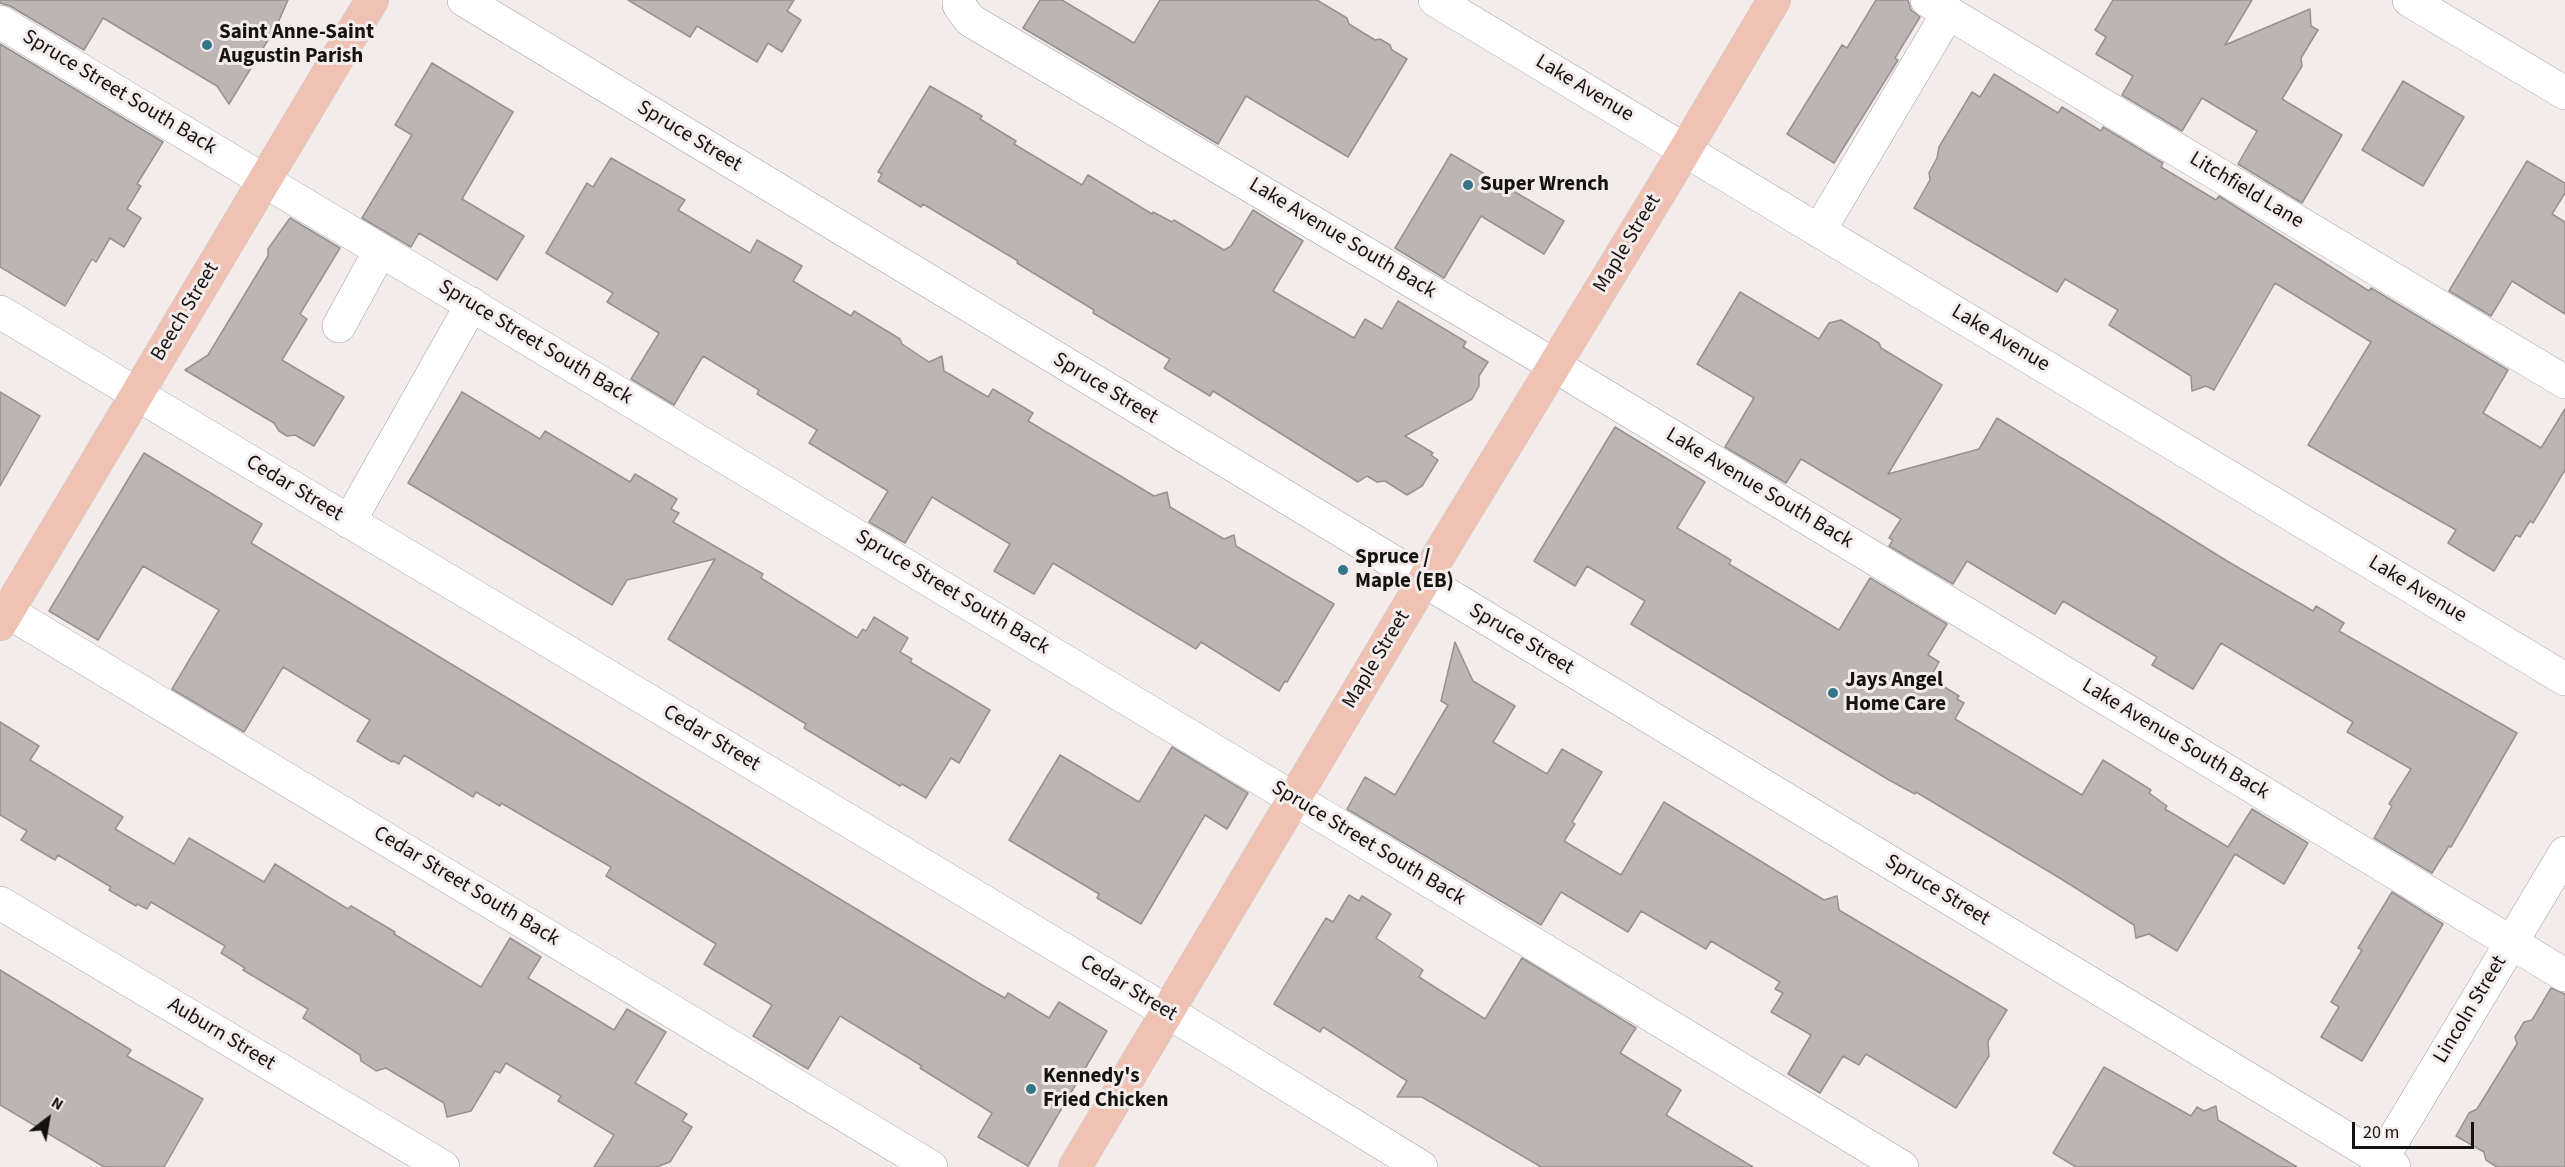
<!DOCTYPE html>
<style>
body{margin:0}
#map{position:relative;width:2565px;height:1167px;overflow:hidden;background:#f3ecea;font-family:"Source Sans 3",sans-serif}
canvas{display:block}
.north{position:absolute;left:18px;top:1089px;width:60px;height:60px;-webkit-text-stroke:4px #f3ecea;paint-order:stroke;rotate:31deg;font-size:16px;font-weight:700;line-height:24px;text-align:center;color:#151312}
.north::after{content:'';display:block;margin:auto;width:21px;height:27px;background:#151312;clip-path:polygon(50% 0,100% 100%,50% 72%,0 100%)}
.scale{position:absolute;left:2352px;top:1122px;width:122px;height:27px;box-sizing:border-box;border:3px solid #151312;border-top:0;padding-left:8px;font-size:18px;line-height:21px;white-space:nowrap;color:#151312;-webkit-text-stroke:4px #f3ecea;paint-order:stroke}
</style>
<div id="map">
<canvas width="2565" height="1167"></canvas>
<div class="north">N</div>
<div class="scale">20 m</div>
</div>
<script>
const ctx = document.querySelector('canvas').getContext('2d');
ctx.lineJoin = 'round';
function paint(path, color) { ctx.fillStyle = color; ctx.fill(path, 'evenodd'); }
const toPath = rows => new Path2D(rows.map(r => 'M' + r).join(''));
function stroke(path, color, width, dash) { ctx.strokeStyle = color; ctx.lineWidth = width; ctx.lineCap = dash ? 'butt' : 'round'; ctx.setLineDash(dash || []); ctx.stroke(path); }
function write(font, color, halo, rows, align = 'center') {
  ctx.font = font + ' "Source Sans 3",sans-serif'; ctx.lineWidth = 6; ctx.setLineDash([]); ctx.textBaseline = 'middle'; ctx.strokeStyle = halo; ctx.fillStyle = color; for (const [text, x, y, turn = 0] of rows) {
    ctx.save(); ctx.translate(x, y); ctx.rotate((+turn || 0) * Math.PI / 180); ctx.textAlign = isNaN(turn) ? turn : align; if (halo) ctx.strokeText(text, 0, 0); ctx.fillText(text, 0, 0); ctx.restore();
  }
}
const building = toPath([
 [0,0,288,0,276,27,229,104,217,86,103,18,84,50,10,6,0,3,0,0],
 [628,0,794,0,787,11,801,20,782,52,768,43,757,62,697,26,690,37,628,0],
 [1040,0,1062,0,1134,43,1160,0,1317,0,1347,18,1349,24,1375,40,1380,39,1390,45,1392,50,1407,59,1348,157,1246,96,1218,144,1023,28,1040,0],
 [1876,0,1908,0,1911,10,1920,17,1895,58,1898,60,1834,163,1787,134,1842,45,1847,48,1876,0],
 [2113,0,2252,0,2225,45,2310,9,2311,26,2318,30,2301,58,2302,66,2282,99,2342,135,2302,203,2238,164,2257,131,2202,98,2182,131,2122,95,2133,76,2096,54,2106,37,2095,30,2113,0],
 [0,44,163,142,137,184,141,186,127,209,141,218,124,247,110,238,96,262,92,259,65,306,0,267,0,44],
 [432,63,513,112,462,199,524,236,497,280,419,233,411,247,362,218,412,135,395,125,432,63],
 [1994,74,2058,113,2062,107,2101,131,2103,127,2163,163,2161,167,2216,200,2219,196,2369,291,2371,288,2508,370,2483,413,2541,448,2565,409,2565,470,2533,523,2530,521,2520,537,2516,535,2494,571,2448,543,2456,530,2308,445,2371,342,2275,283,2214,390,2206,386,2192,391,2191,376,2109,325,2118,310,2065,279,2057,292,1914,208,1930,180,1929,173,1937,158,1939,147,1972,92,1980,97,1994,74],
 [2403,81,2464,117,2423,186,2362,150,2403,81],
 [930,86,982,116,980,119,1016,141,1014,144,1082,185,1088,175,1152,214,1153,212,1172,222,1174,220,1224,250,1231,246,1253,210,1303,241,1273,291,1354,338,1365,319,1382,329,1398,301,1466,342,1463,347,1488,362,1479,376,1479,386,1472,399,1405,436,1433,453,1431,455,1438,460,1422,486,1407,495,1385,481,1377,482,1367,476,1358,482,1213,391,1210,396,1164,368,1170,359,1093,313,1094,310,1017,263,1018,261,923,204,921,207,878,181,882,174,878,172,930,86],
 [1451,154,1564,221,1544,254,1481,216,1444,278,1395,248,1451,154],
 [611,158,685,200,678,210,750,253,757,240,802,266,793,281,851,316,854,311,900,339,902,344,929,362,942,356,944,371,988,397,993,389,1033,413,1028,421,1154,496,1167,492,1170,507,1224,539,1234,535,1236,546,1334,604,1287,682,1285,681,1279,691,1201,642,1196,649,1053,563,1034,594,994,571,1010,544,932,497,905,543,869,522,888,491,809,443,817,430,757,394,759,390,703,356,674,405,631,379,659,333,607,302,613,293,546,253,587,183,593,187,611,158],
 [2527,161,2565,183,2565,193,2552,214,2565,222,2565,314,2512,281,2491,316,2449,291,2527,161],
 [290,218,340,248,300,314,307,319,282,360,344,397,314,446,295,435,287,436,279,431,274,423,185,370,208,355,268,256,268,249,290,218],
 [1740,292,1819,339,1829,323,1841,320,1879,343,1881,348,1942,385,1888,474,1979,449,1997,418,2227,561,2313,611,2316,606,2344,623,2339,631,2517,733,2451,847,2449,846,2432,873,2374,838,2392,806,2389,804,2411,769,2347,732,2353,722,2221,643,2193,689,2152,665,2157,657,2063,601,2055,614,1967,561,1953,584,1889,546,1893,540,1889,538,1901,519,1801,459,1786,483,1725,447,1754,398,1697,364,1740,292],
 [0,392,40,416,0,486,0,392],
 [462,392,540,439,545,431,630,482,635,474,677,499,671,509,679,513,673,522,763,574,761,578,857,638,863,629,866,631,874,617,908,638,900,652,912,659,910,662,990,710,959,763,951,758,926,798,902,784,900,786,804,728,806,724,668,639,715,559,627,580,612,605,408,483,462,392],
 [1615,427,1705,482,1677,528,1731,560,1729,564,1839,630,1870,578,1947,624,1928,655,1939,662,1930,678,1959,696,1957,699,1964,703,1955,719,2082,795,2103,760,2151,790,2149,793,2167,806,2165,809,2228,847,2252,809,2308,843,2284,884,2235,854,2177,951,2149,934,2136,938,2134,925,2063,880,1916,792,1915,794,1889,780,1631,624,1645,601,1587,566,1575,586,1534,561,1615,427],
 [144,453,262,524,251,543,982,985,1005,998,1008,993,1049,1018,1059,1002,1107,1031,1028,1166,978,1137,992,1113,920,1068,922,1066,840,1016,808,1069,753,1036,772,1005,704,964,716,944,606,876,611,867,501,803,500,806,476,792,473,797,404,755,399,764,393,761,392,762,357,741,370,720,283,667,244,732,172,689,219,610,143,566,98,640,49,611,144,453],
 [1455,642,1473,681,1515,706,1493,742,1547,774,1562,749,1602,772,1572,822,1575,824,1564,841,1621,875,1664,802,1824,900,1837,896,1839,910,2007,1010,1988,1041,1989,1056,1956,1108,1866,1054,1859,1065,1843,1056,1820,1093,1788,1074,1811,1035,1771,1012,1783,993,1775,989,1780,982,1711,941,1706,949,1641,911,1628,932,1561,892,1541,925,1347,809,1365,777,1395,795,1448,705,1441,701,1455,642],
 [0,722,39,746,30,760,123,817,115,829,174,864,189,838,264,882,275,864,348,909,351,906,395,932,394,934,481,987,510,938,541,957,528,978,614,1030,627,1009,666,1032,635,1083,687,1114,682,1121,692,1127,670,1162,656,1167,594,1167,614,1135,558,1101,561,1096,506,1063,500,1073,495,1071,471,1111,447,1117,444,1103,386,1068,376,1071,361,1061,360,1055,303,1018,308,1009,243,970,245,968,221,953,225,946,151,902,147,909,137,904,136,906,109,890,111,887,58,855,55,860,21,840,27,831,0,815,0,722],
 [1172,747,1248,793,1227,829,1205,815,1141,924,1097,898,1099,894,1009,840,1060,755,1139,802,1172,747],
 [2392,892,2443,924,2362,1061,2321,1037,2339,1007,2331,1002,2362,950,2358,948,2392,892],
 [1349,895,1359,901,1362,896,1391,914,1376,938,1423,970,1419,977,1485,1019,1522,958,1636,1028,1620,1053,1681,1090,1666,1115,1753,1167,1541,1167,1422,1097,1397,1097,1407,1081,1323,1027,1320,1032,1274,1004,1326,918,1333,922,1349,895],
 [0,970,131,1050,127,1056,203,1099,164,1167,104,1167,0,1105,0,970],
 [2551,988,2565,994,2565,1167,2497,1167,2486,1160,2484,1152,2456,1136,2469,1113,2477,1109,2517,1044,2515,1037,2524,1022,2532,1020,2551,988],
 [2104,1067,2191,1116,2197,1107,2204,1111,2216,1106,2218,1120,2297,1167,2076,1167,2053,1153,2104,1067]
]);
const minor = toPath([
 [464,0,2394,1167],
 [959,0,959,5,970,20,1527,349,2565,975],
 [1435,0,2565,679],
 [1927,0,2565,382],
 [2409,0,2565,93],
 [0,22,1331,821,1902,1167],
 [1819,231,1948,13],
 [0,312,1206,1035,1421,1167],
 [339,326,380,251],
 [349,522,472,304],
 [0,607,931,1167],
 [0,903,443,1167],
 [2377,1167,2565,853]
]);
const major = toPath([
 [0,624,372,0],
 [1075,1167,1451,535,1666,182,1774,0]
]);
const markers = [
 [207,45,6,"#347688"],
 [1468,185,6,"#347688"],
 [1343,570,6,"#347688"],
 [1833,693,6,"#347688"],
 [1031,1089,6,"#347688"]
];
const poiNames = [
 ["Saint Anne-Saint",219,33],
 ["Augustin Parish",219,57],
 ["Super Wrench",1480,185],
 ["Spruce /",1355,558],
 ["Maple (EB)",1355,582],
 ["Jays Angel",1845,681],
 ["Home Care",1845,705],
 ["Kennedy's",1043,1077],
 ["Fried Chicken",1043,1101]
];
const streetNames = [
 ["Lake Avenue",1584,89,31],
 ["Spruce Street South Back",119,93,31],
 ["Spruce Street",689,137,31],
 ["Litchfield Lane",2246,191,31],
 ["Lake Avenue South Back",1342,239,31],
 ["Maple Street",1628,244,-59],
 ["Beech Street",186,312,-59],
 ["Lake Avenue",2000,339,31],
 ["Spruce Street South Back",535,343,31],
 ["Spruce Street",1105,389,31],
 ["Cedar Street",294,489,31],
 ["Lake Avenue South Back",1759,489,31],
 ["Lake Avenue",2417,590,31],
 ["Spruce Street South Back",952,593,31],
 ["Spruce Street",1521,640,31],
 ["Maple Street",1377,660,-59],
 ["Cedar Street",711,739,31],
 ["Lake Avenue South Back",2175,740,31],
 ["Spruce Street South Back",1368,844,31],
 ["Cedar Street South Back",466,887,31],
 ["Spruce Street",1937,891,31],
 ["Cedar Street",1128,989,31],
 ["Lincoln Street",2471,1010,-59],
 ["Auburn Street",221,1035,31]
];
paint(building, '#bcb5b3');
stroke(building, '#97918f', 1.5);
stroke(minor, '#a39d9b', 34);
stroke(major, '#cccbcb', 34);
stroke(minor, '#fff', 33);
stroke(major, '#efc2b3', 33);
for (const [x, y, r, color] of markers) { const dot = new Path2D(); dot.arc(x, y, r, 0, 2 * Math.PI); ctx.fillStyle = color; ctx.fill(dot); stroke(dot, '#f3ecea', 2); }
write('bold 21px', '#151312', '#f3ecea', poiNames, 'left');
write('21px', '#151312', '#f3ecea', streetNames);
</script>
